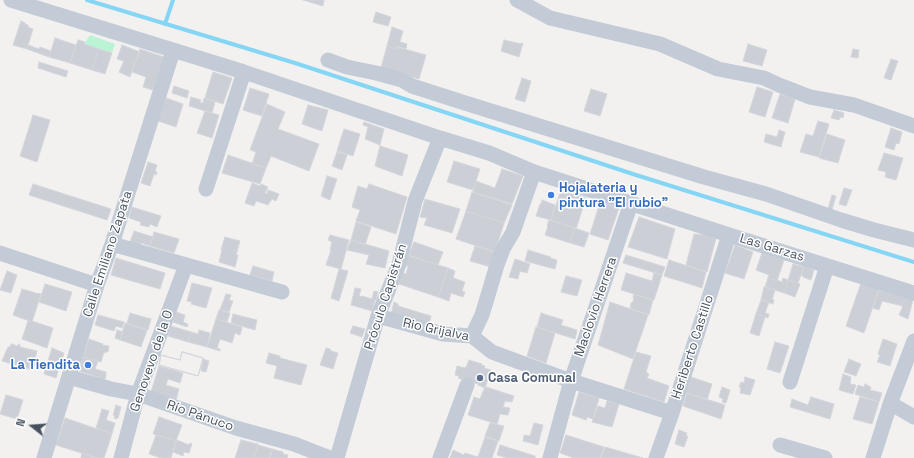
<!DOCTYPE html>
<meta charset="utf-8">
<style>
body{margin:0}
#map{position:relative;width:914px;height:458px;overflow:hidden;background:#f3f0f0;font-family:"Space Grotesk",sans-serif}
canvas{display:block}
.north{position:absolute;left:12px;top:406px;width:40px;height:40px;-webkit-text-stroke:3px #fff;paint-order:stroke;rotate:287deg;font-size:11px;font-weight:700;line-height:16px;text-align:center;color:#465260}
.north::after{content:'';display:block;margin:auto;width:14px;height:18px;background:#465260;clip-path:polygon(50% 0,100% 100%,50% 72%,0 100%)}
</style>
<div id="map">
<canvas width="914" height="458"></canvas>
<div class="north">N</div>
</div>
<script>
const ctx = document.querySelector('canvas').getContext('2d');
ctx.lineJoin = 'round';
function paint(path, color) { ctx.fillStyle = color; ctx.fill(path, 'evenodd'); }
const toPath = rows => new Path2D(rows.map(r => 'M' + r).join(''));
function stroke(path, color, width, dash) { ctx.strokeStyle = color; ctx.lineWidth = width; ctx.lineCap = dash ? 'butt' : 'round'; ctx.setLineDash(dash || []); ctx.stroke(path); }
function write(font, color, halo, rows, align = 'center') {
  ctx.font = font + ' "Space Grotesk",sans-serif'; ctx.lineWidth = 3; ctx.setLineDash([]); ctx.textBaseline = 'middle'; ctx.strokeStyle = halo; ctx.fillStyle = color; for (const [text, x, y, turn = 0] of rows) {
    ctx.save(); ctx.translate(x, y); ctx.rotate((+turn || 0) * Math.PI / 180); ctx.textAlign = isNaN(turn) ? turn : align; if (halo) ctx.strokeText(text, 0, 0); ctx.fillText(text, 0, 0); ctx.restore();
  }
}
const green = toPath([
 [90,35,115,44,112,53,84,44]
]);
const stream = toPath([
 [87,0,295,63,636,175,914,262],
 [165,24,173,0]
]);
const building = toPath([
 [303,0,324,0,323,6,303,0],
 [376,12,391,17,388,26,373,22,376,12],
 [21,21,25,23,25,24,28,25,28,27,33,29,27,49,13,45,21,21],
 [392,27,403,31,400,42,407,44,406,49,396,46,396,49,387,46,392,27],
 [55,38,76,45,70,63,49,57,55,38],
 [78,40,85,42,84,44,99,49,92,70,70,63,78,40],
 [504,40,521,44,521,43,523,43,519,57,501,51,504,40],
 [748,44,767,50,762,66,743,61,748,44],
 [28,45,39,49,40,47,51,51,49,57,27,49,28,45],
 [122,45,140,52,136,62,134,62,134,65,130,77,119,72,124,61,117,59,122,45],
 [387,46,396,49,397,47,426,55,419,79,381,68,387,46],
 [99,49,112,53,105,74,92,70,99,49],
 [140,49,164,57,153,90,143,87,146,77,132,72,134,62,136,62,140,49],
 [853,49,859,50,858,58,851,57,853,49],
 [891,59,898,61,891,80,884,78,891,59],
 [39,62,68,71,66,77,38,68,39,62],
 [213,72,232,78,223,104,205,98,213,72],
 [522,78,531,81,525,102,515,99,522,78],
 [174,86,189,91,187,98,172,93,174,86],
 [757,87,773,92,765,117,749,112,757,87],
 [250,88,269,94,262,116,243,110,250,88],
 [591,89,607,94,600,116,584,111,591,89],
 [780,94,795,99,788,123,772,118,780,94],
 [191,97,201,100,200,103,203,103,204,98,215,102,212,113,189,106,191,97],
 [166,98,183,104,176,127,158,121,166,98],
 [267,104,285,112,278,129,319,144,309,171,271,156,266,168,252,164,256,152,250,150,267,104],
 [308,105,328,110,322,131,302,124,308,105],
 [834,110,844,113,843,118,840,117,839,120,831,118,834,110],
 [205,111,219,115,212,138,197,133,205,111],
 [33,115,50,120,37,162,20,156,33,115],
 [818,121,829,124,819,157,800,152,806,134,813,136,818,121],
 [364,122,384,129,380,145,365,139,368,127,363,125,364,122],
 [891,128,902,132,899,144,896,143,894,150,885,147,891,128],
 [344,129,360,134,353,156,337,151,344,129],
 [779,130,785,132,781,147,764,142,766,134,777,137,779,130],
 [827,134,845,140,838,163,819,158,827,134],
 [380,146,408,155,402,176,375,166,380,146],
 [337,152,347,155,342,170,332,166,337,152],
 [884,153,903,158,896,180,885,177,886,172,878,170,884,153],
 [228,155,266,168,260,184,222,173,228,155],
 [454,161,480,169,473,190,447,182,454,161],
 [148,162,157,165,155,171,157,172,156,175,154,174,150,186,141,183,148,162],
 [502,169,523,176,512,204,473,192,476,181,495,188,502,169],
 [327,176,337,179,330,200,321,196,327,176],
 [252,183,260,186,261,184,268,187,265,193,267,194,268,190,279,194,276,201,272,199,268,205,256,201,254,206,245,203,252,183],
 [33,184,111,209,107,220,29,195,33,184],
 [369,184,407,197,396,234,356,221,360,210,352,207,358,186,367,189,369,184],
 [844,188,852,190,846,206,839,204,844,188],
 [561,190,586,198,576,229,551,220,561,190],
 [472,192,512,205,504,223,466,211,472,192],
 [832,195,836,196,832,210,828,209,832,195],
 [425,199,460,209,452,233,424,225,427,218,420,217,425,199],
 [592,199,619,208,608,240,590,234,599,206,591,203,592,199],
 [542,200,555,205,551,220,536,216,540,204,541,204,542,200],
 [132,207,161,216,157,227,150,224,149,227,140,225,141,222,129,218,132,207],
 [466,211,504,223,495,252,456,239,466,211],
 [639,217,675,229,667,259,628,247,639,217],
 [549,220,575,228,570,243,545,235,548,226,547,226,549,220],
 [356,222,371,227,365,245,351,240,356,222],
 [575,228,589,233,584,247,570,243,575,228],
 [134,231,153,237,150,246,141,243,140,245,130,242,134,231],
 [154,232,179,239,174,253,150,246,154,232],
 [706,233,716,238,707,272,686,265,694,234,702,235,706,233],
 [330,235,349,240,341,269,326,265,331,250,330,250,332,242,328,240,330,235],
 [225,237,240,241,236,255,238,255,235,267,219,262,222,250,221,250,225,237],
 [351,240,389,251,385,268,366,264,369,255,347,250,351,240],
 [414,242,443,252,438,265,409,255,414,242],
 [735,245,753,252,744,279,725,273,735,245],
 [475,246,495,252,491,267,470,261,475,246],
 [528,250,551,257,550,258,557,260,555,269,525,261,528,250],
 [762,253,784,260,777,281,768,278,769,275,756,270,762,253],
 [626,255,665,267,662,275,623,263,626,255],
 [409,256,448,268,438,297,399,284,403,273,406,274,408,267,406,265,407,258,409,256],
 [116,258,165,273,160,289,111,275,116,258],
 [515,259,530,264,527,273,520,271,518,279,509,277,515,259],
 [669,260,706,272,702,288,664,276,669,260],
 [793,264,804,267,798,283,788,280,793,264],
 [253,266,274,272,272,281,250,275,253,266],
 [804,266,814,270,811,280,803,277,803,276,801,275,804,266],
 [448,268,455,271,453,278,465,282,462,291,465,292,463,297,451,293,449,301,438,297,448,268],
 [339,269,348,271,339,301,331,298,339,269],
 [7,271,17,275,11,293,0,290,7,271],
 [626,273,652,281,654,273,662,275,654,300,621,290,626,273],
 [566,276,582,280,577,296,561,292,566,276],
 [768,278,777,281,777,280,782,282,783,278,788,280,784,293,765,287,768,278],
 [788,280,800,284,795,297,784,293,788,280],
 [192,283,212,288,206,308,191,304,192,302,187,301,192,283],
 [861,283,879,289,864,333,846,326,861,283],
 [45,284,72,292,66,311,39,302,45,284],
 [764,287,775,290,772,300,774,300,773,304,761,300,764,287],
 [355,288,361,289,359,296,362,297,362,296,372,299,374,291,378,292,376,300,375,300,372,311,351,305,355,288],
 [22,289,39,294,39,293,41,294,32,322,13,315,22,289],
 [879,290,913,300,908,319,899,315,903,306,882,301,879,310,873,308,879,290],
 [226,294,231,295,229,300,233,301,229,312,220,310,226,294],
 [634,294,653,300,649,315,630,308,631,303,632,303,634,299,633,298,634,294],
 [761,300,769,302,765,313,769,314,768,318,756,314,761,300],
 [394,302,398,304,398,306,431,316,429,325,391,314,394,302],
 [610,302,648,315,633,359,598,345,610,302],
 [219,310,220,310,230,313,227,322,216,319,219,310],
 [176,312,185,315,183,322,188,324,187,327,173,322,176,312],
 [130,313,151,319,148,330,127,323,130,313],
 [541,313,563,320,561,325,577,330,575,339,537,327,541,313],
 [233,314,257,320,255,330,231,323,233,314],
 [756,314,765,317,759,336,750,333,756,314],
 [98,315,124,322,122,328,116,326,114,331,95,325,98,315],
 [216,319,242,327,240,335,235,333,232,343,220,339,217,348,220,349,220,351,207,347,216,319],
 [28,321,32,322,32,321,53,328,47,348,22,339,28,321],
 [125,323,147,330,141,347,120,340,125,323],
 [171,326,191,332,188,342,168,336,171,326],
 [353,326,365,329,362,337,350,333,353,326],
 [536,327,555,333,546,363,527,356,536,327],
 [117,330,123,332,120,340,115,338,117,330],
 [199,330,210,333,207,347,188,342,191,332,198,334,199,330],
 [89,339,103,344,102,345,109,346,108,352,107,351,106,353,104,352,101,362,83,357,89,339],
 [883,339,897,344,890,366,877,362,880,355,878,354,883,339],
 [775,342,789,346,780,373,767,369,775,342],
 [11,344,18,346,19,344,20,345,20,347,37,351,35,358,37,358,34,367,33,367,32,370,2,361,8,347,10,347,11,344],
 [52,348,64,353,56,378,44,374,52,348],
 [326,348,330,349,331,350,331,351,338,353,333,369,320,365,326,348],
 [182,352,203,358,198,376,159,365,161,355,180,360,182,352],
 [183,352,203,358,198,376,159,365,161,355,180,360,182,353,183,352],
 [636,352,651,356,646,372,649,374,647,378,669,386,664,402,624,389,636,352],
 [269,353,280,356,280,358,307,365,301,385,274,378,277,366,266,363,269,353],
 [83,357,98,361,95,369,106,372,106,375,105,379,103,380,101,379,101,378,79,371,83,357],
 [203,359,209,361,206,372,201,371,203,359],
 [849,359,861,364,856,376,844,372,849,359],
 [469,360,482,364,481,365,485,366,484,368,491,370,485,388,478,385,478,384,458,378,459,376,455,375,457,366,465,368,467,365,469,360],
 [159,366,183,373,180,383,168,379,166,385,179,389,176,400,151,392,159,366],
 [843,374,851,377,850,384,856,385,853,394,839,390,843,374],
 [691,377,712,384,707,400,686,393,691,377],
 [745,377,755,380,750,395,740,393,741,388,739,387,741,382,744,383,745,377],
 [865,384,871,387,870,390,882,393,879,402,855,394,858,385,864,387,865,384],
 [486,387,514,396,512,402,505,401,503,407,510,408,508,415,500,414,497,424,468,415,474,397,480,399,484,389,486,387],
 [722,387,730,390,726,403,722,402,723,399,719,397,722,387],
 [579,392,599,398,593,419,587,417,586,420,572,415,579,392],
 [687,393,725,405,721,419,683,406,687,393],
 [6,395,23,400,17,419,0,414,6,395],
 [811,397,834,404,830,419,790,407,792,399,808,405,811,397],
 [860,397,879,402,872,424,853,419,860,397],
 [607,401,619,404,612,427,592,422,598,406,605,408,607,401],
 [116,405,121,407,118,418,117,418,116,419,114,418,115,416,113,415,116,405],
 [102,409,109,411,106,420,115,423,112,434,96,428,102,409],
 [159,417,182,425,176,441,153,434,159,417],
 [65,418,112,434,104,458,97,458,56,445,65,418],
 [490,423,504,426,499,441,485,436,490,423],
 [534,423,543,425,538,445,523,441,524,435,530,436,534,423],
 [679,430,687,433,686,436,688,436,684,447,675,444,679,430],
 [156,435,176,441,171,458,161,458,149,454,156,435],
 [566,435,604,447,600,458,574,458,560,453,566,435],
 [485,437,498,441,492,458,450,458,453,450,464,455,465,453,478,457,485,437],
 [177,440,189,445,190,443,192,444,189,453,184,452,183,456,173,452,177,440],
 [241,440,258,444,254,458,235,458,241,440],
 [258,445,272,449,269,458,254,458,258,445],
 [500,445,535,456,535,458,507,458,497,455,500,445],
 [605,447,643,458,601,458,605,447],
 [272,449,283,452,283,454,288,455,287,458,270,458,272,449],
 [82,453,97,458,81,458,82,453]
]);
const street = toPath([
 [11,0,244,72,440,138,489,153,534,172,729,235,914,293],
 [517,0,550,18,660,44,718,69,764,78,779,85,810,97,854,105,914,126],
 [328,60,347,67,376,73,402,80,412,86,465,103,704,177,766,194,841,220,874,230,914,240],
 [206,189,244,72],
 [112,244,282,292],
 [0,253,97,285],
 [378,316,443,334,472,336,492,352,571,381,672,413],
 [472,336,482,315,497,265,503,249,513,232,534,172],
 [69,377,111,389,138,394,236,428,294,444,330,458],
 [790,382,827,266],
 [890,404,895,406,914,417],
 [780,445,825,458],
 [44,458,97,285,112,244,173,51],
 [121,458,138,394,186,265],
 [337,458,378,316,399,264,415,201,440,138],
 [440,458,467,385],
 [550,458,571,381,631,203],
 [656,458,672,413,729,235],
 [873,458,890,404,914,341]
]);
const markers = [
 [551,195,4,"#3f7fe0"],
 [88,365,4,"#3f7fe0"],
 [480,378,4,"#5c6f8a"]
];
const shopNames = [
 ["Hojalateria y",559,188],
 ["pintura \"El rubio\"",559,203],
 ["La Tiendita",80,365,"right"]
];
const streetNames = [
 ["Las Garzas",772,248,17],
 ["Calle Emiliano Zapata",108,254,-72],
 ["Próculo Capistrán",386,297,-72],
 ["Maclovio Herrera",596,307,-71],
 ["Rio Grijalva",436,330,12],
 ["Heriberto Castillo",693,347,-72],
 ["Genovevo de la O",152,361,-71],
 ["Río Pánuco",200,416,19]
];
const serviceNames = [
 ["Casa Comunal",488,378]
];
paint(green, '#bbf3d5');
stroke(stream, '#85d5f4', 4);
paint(building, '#cccfd6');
stroke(building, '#d4d6dc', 1);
stroke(street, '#c3cbd6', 15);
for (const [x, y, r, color] of markers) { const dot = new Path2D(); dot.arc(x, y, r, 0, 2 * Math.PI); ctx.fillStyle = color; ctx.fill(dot); stroke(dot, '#fff', 1.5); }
write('bold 13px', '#366cbe', '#fff', shopNames, 'left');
write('13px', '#465260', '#fff', streetNames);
write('bold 13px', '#4e5e75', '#fff', serviceNames, 'left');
</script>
